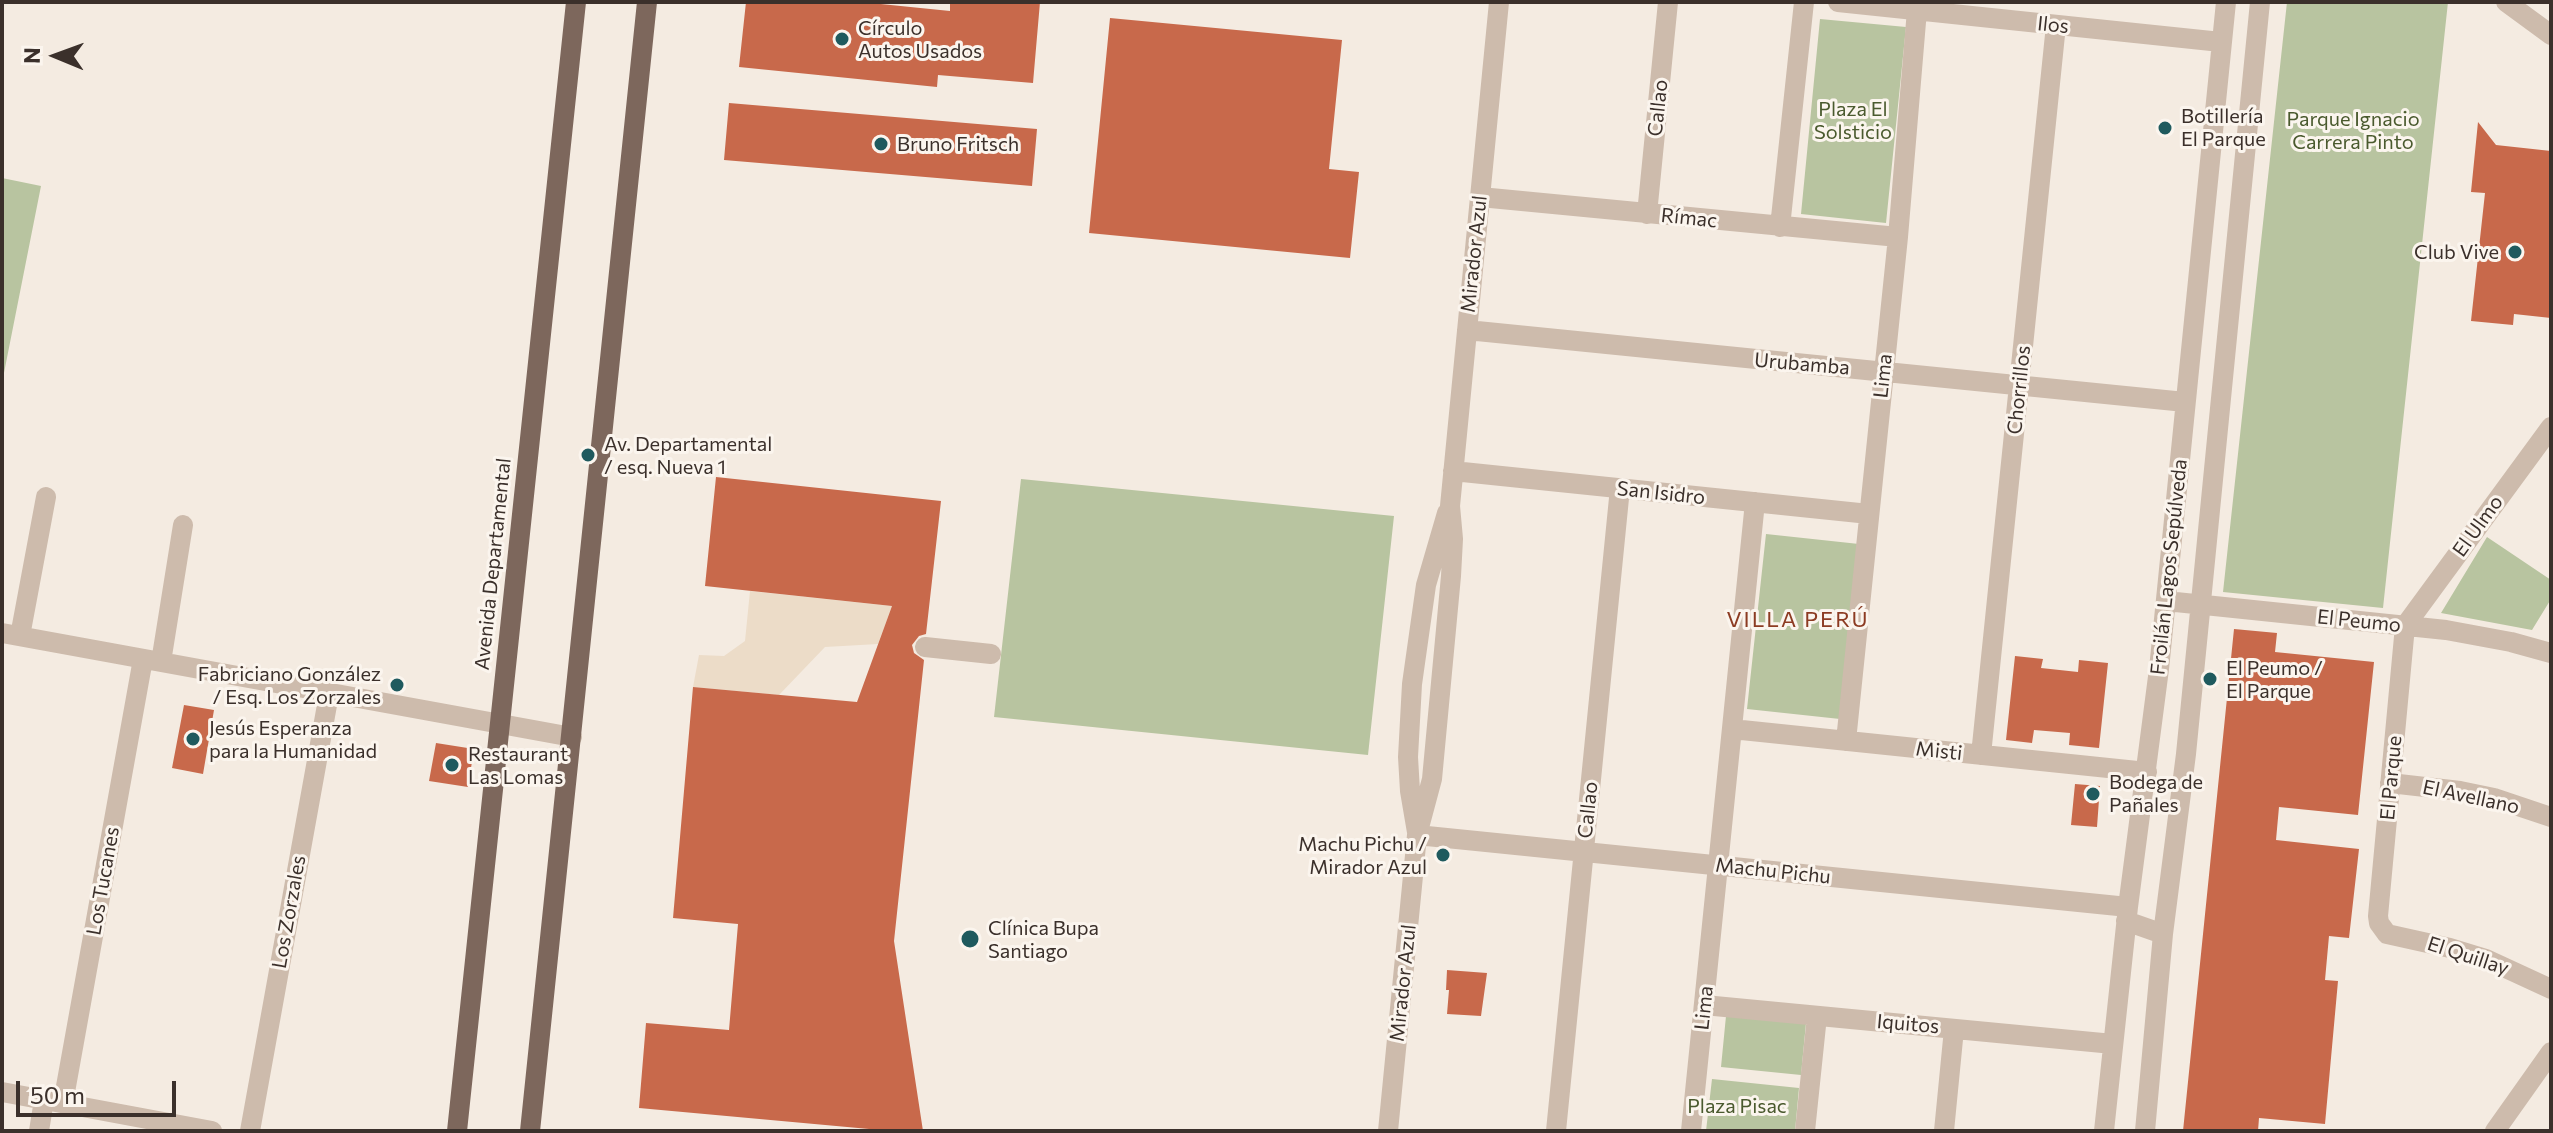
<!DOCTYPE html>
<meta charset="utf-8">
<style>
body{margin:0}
#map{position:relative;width:2553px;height:1133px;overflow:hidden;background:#f4ebe1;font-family:Commissioner,sans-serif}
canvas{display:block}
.frame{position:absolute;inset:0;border:4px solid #3b302b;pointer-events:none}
.north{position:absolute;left:16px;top:16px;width:80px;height:80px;-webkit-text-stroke:6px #fbf5ee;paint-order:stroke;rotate:271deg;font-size:22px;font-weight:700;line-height:32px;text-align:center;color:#3b302b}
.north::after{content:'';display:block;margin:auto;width:28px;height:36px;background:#3b302b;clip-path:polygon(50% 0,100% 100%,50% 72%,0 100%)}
.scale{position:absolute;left:16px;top:1081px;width:160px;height:36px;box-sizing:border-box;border:4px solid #3b302b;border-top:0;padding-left:10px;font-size:24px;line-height:28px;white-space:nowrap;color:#3b302b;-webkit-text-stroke:6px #fbf5ee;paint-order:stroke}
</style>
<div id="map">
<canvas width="2553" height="1133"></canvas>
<div class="frame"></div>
<div class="north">N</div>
<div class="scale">50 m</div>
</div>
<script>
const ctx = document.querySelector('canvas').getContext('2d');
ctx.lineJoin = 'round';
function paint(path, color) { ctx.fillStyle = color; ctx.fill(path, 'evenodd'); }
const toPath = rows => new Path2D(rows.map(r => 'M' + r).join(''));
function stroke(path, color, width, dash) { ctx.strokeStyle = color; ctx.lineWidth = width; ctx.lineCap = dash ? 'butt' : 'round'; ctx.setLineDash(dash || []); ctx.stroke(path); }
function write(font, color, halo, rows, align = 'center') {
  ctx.font = font + ' Commissioner,sans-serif'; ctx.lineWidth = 6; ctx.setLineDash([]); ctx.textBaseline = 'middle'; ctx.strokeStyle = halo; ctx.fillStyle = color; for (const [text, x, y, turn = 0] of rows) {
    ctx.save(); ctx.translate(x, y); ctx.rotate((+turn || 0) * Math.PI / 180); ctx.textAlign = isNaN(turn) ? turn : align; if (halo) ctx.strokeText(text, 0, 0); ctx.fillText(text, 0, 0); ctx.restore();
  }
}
const green = toPath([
 [2287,2,2448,2,2383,608,2223,592],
 [1820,19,1906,27,1886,223,1801,214],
 [2,178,41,186,2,383],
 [1021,479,1394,516,1368,755,994,717],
 [1766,534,1859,544,1840,719,1747,709],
 [2487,537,2551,580,2551,599,2532,630,2441,613],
 [1726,1016,1806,1023,1801,1075,1721,1067],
 [1712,1079,1799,1088,1795,1131,1706,1131]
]);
const plaza = toPath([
 [750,591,892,606,878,644,825,647,779,695,693,687,699,655,724,656,745,641]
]);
const building = toPath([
 [746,2,861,2,950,11,950,2,1040,2,1033,83,938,75,937,87,739,67],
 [1110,18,1342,40,1329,169,1359,172,1350,258,1089,233],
 [729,103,1037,129,1032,186,724,160],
 [2478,122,2496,145,2551,151,2551,318,2514,314,2513,325,2471,321,2485,193,2471,192],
 [716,477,941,501,926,634,919,636,912,645,914,653,924,660,894,941,923,1131,891,1131,639,1108,646,1023,729,1030,738,924,673,918,693,687,857,702,892,606,705,586],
 [2234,629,2277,633,2275,652,2374,662,2358,815,2279,807,2276,840,2359,849,2349,938,2329,936,2325,980,2338,981,2325,1124,2259,1118,2258,1131,2183,1131],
 [2015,656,2043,659,2041,668,2078,672,2079,660,2108,663,2099,748,2069,745,2070,733,2034,730,2032,743,2006,740],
 [184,705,214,710,203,774,172,768],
 [436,743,474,749,468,787,429,781],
 [2075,784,2100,786,2097,827,2071,825],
 [1447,970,1487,973,1481,1016,1447,1014,1449,990,1446,990]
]);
const minor = toPath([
 [1838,2,2221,42],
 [2506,2,2551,35],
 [1480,197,1898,237],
 [1647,214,1668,2],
 [1780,227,1804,2],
 [1467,330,2185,402],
 [2551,427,2405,626,2378,916,2379,923,2387,934,2450,948,2486,959,2551,989],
 [1453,471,1869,514],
 [2166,601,2446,630,2511,642,2551,653],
 [2,633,572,737],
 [20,636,46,497],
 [925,647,991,654],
 [161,662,183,525],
 [1732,729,2147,772],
 [1846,741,1898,237,1917,10],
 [1981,755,2056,25],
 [2390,783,2460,791,2494,798,2551,817],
 [1417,832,1410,791,1408,757,1412,684,1426,585,1447,513],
 [1417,835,2128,907],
 [2126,921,2163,934],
 [1704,1005,2113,1044],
 [2,1092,212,1131],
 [63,1103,143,659],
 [39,1131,44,1100],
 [250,1131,329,694],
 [1388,1131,1417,835,1432,779,1451,576,1453,539,1450,506,1499,2],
 [1556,1131,1620,488],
 [1691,1131,1755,502],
 [1805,1131,1817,1016],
 [1944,1131,1954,1029],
 [2104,1131,2128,907,2159,669,2226,2],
 [2145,1131,2163,934,2186,754,2260,2],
 [2495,1131,2551,1052]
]);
const major = toPath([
 [457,1131,576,2],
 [530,1131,647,2]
]);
const markers = [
 [842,39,8,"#1f5a5e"],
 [2165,128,8,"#1f5a5e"],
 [881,144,8,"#1f5a5e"],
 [2515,252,8,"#1f5a5e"],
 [588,455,8,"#1f5a5e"],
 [2210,679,8,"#1f5a5e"],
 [397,685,8,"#1f5a5e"],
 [193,739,8,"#1f5a5e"],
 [452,765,8,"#1f5a5e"],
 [2093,794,8,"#1f5a5e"],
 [1443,855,8,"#1f5a5e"],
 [970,939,10,"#1f5a5e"]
];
const streetNames = [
 ["Ilos",2053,25,6],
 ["Callao",1658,108,-84],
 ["Rímac",1689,218,6],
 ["Mirador Azul",1474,254,-84],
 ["Urubamba",1802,364,5],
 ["Lima",1883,376,-84],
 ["Chorrillos",2019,390,-84],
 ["San Isidro",1661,493,6],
 ["El Ulmo",2478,526,-54],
 ["Avenida Departamental",493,564,-84],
 ["Froilán Lagos Sepúlveda",2169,567,-84],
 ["El Peumo",2359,621,6],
 ["Misti",1939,751,6],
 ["El Parque",2391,778,-85],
 ["El Avellano",2471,797,12],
 ["Callao",1588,810,-84],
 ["Machu Pichu",1773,871,6],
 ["Los Tucanes",103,881,-80],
 ["Los Zorzales",289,912,-80],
 ["El Quillay",2468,956,18],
 ["Mirador Azul",1403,983,-84],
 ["Lima",1704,1008,-84],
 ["Iquitos",1908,1024,5]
];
const poiNames = [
 ["Círculo",858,28],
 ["Autos Usados",858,51],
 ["Botillería",2181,116],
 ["El Parque",2181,139],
 ["Bruno Fritsch",897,144],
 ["Club Vive",2499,252,"right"],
 ["Av. Departamental",604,444],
 ["/ esq. Nueva 1",604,467],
 ["El Peumo /",2226,668],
 ["El Parque",2226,691],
 ["Fabriciano González",381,674,"right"],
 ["/ Esq. Los Zorzales",381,697,"right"],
 ["Jesús Esperanza",209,728],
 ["para la Humanidad",209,751],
 ["Restaurant",468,754],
 ["Las Lomas",468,777],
 ["Bodega de",2109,782],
 ["Pañales",2109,805],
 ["Machu Pichu /",1427,844,"right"],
 ["Mirador Azul",1427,867,"right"],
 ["Clínica Bupa",988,928],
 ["Santiago",988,951]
];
const parkNames = [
 ["Plaza El",1853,109],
 ["Solsticio",1853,132],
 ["Parque Ignacio",2353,119],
 ["Carrera Pinto",2353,142],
 ["Plaza Pisac",1737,1106]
];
const neighbourhoodNames = [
 ["VILLA PERÚ",1798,620]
];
paint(green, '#b8c4a0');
paint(plaza, '#ecdcc8');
paint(building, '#c8694b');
stroke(minor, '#cdbbac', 20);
stroke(major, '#7d675c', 20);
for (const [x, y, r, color] of markers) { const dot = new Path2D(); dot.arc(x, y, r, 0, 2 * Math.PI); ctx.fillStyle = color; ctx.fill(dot); stroke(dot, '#fbf5ee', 3); }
write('20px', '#3b302b', '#fbf5ee', streetNames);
write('20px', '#3b302b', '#fbf5ee', poiNames, 'left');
write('20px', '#4a5a2e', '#fbf5ee', parkNames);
ctx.letterSpacing = '2px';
write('22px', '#8c3b22', '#fbf5ee', neighbourhoodNames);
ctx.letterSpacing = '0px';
</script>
